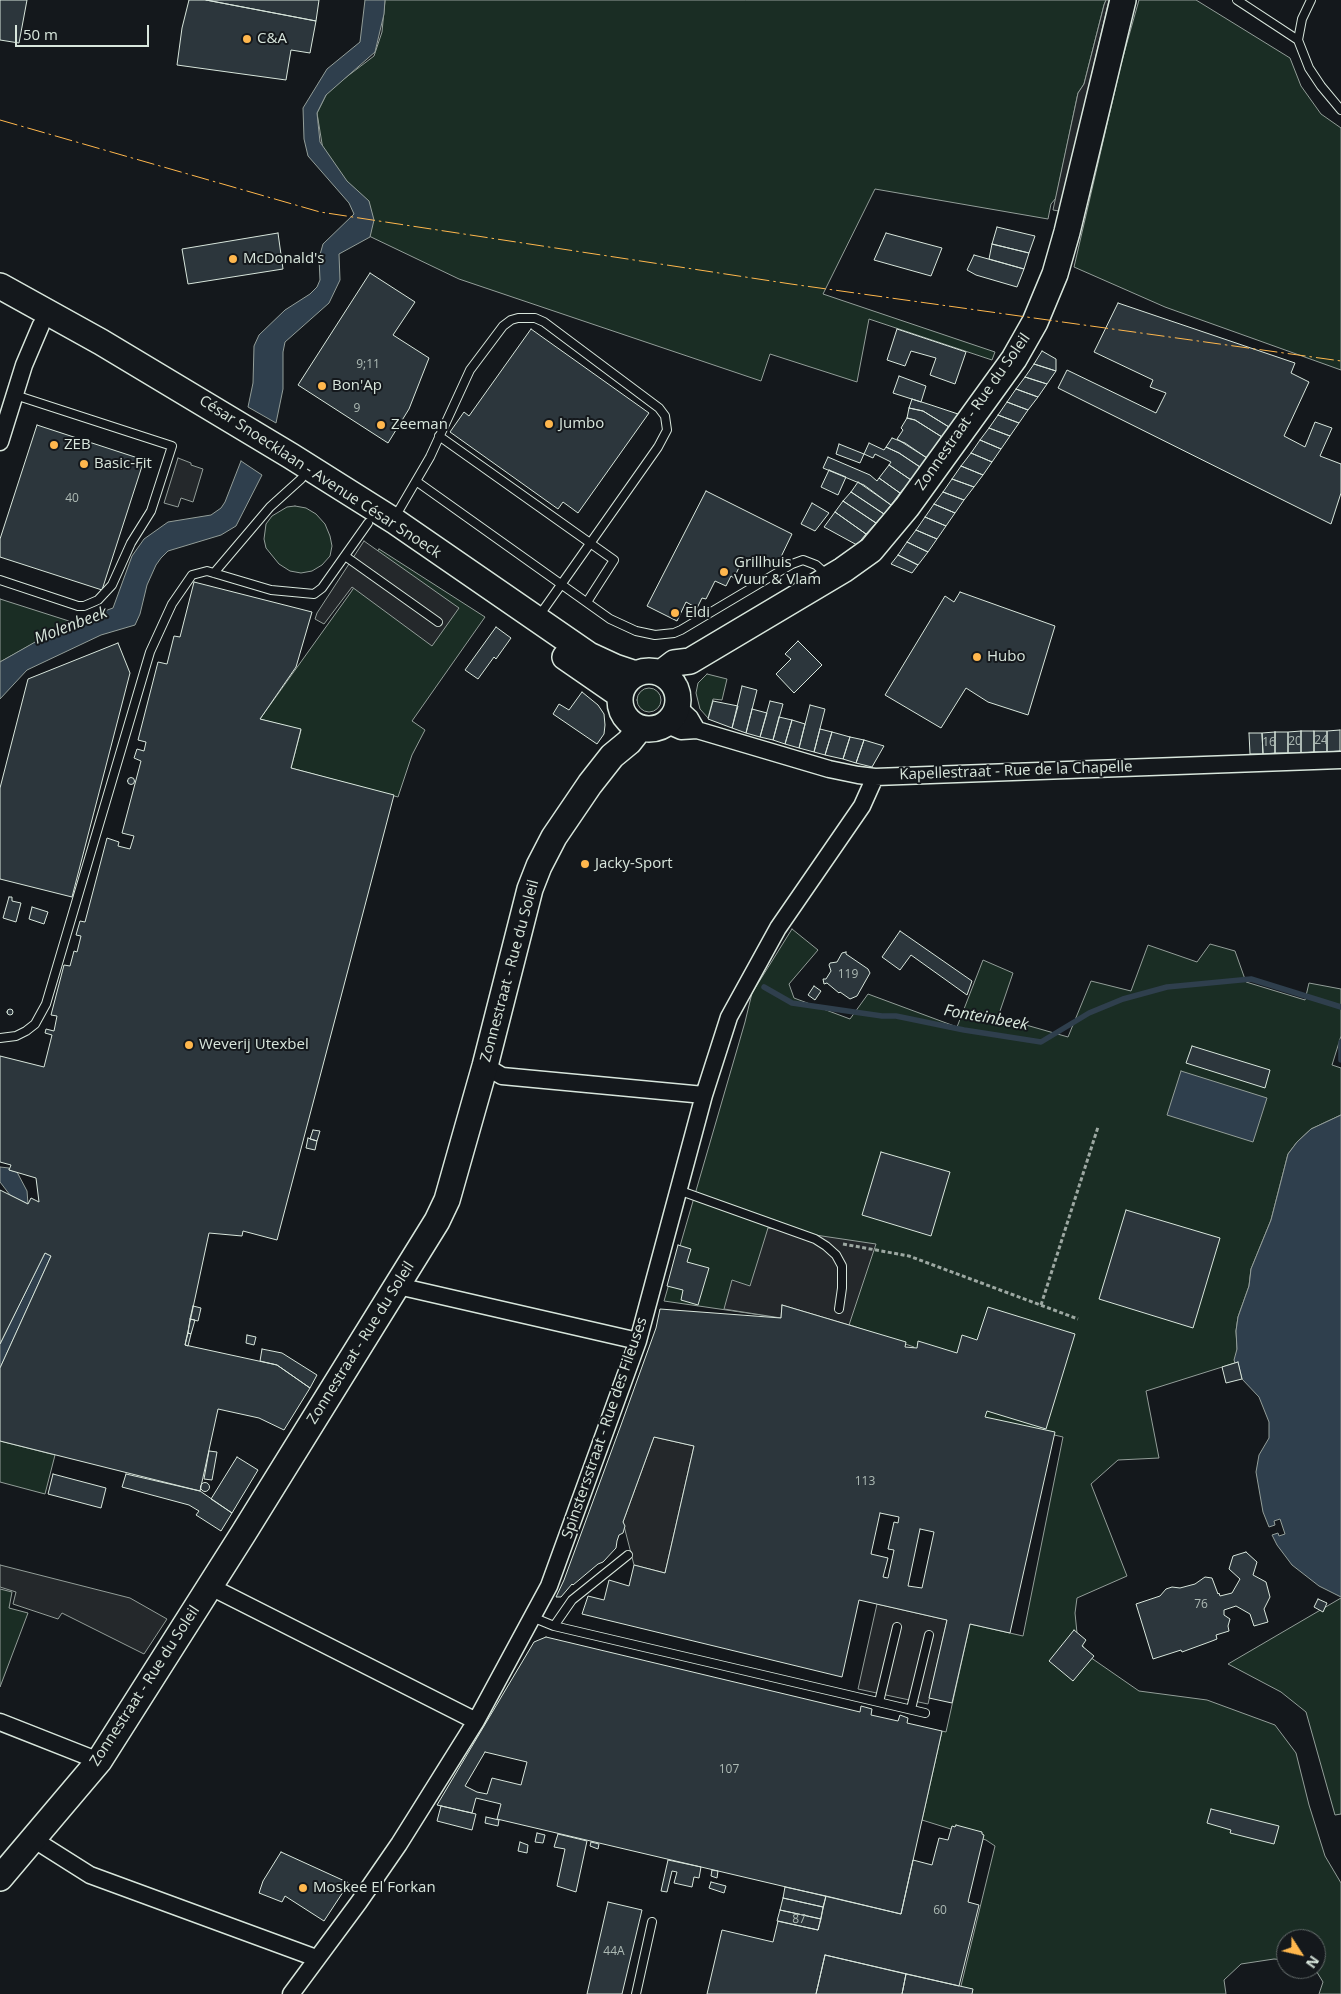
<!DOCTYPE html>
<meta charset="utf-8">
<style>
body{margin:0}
#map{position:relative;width:1341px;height:1994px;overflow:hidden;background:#14181c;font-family:"Open Sans",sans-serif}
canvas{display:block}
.north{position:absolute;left:1276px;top:1929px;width:50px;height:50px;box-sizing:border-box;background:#14181c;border:1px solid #626a69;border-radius:50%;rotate:125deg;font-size:14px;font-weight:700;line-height:20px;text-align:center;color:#d8e6dc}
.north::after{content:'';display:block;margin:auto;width:18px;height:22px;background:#ffb74d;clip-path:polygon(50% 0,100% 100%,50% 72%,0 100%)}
.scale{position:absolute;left:15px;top:25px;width:134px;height:22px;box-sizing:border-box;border:2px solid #d8e6dc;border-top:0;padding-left:6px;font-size:15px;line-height:18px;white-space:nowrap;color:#d8e6dc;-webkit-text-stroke:4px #14181c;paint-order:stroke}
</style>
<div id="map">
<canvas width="1341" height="1994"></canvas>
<div class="north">N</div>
<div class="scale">50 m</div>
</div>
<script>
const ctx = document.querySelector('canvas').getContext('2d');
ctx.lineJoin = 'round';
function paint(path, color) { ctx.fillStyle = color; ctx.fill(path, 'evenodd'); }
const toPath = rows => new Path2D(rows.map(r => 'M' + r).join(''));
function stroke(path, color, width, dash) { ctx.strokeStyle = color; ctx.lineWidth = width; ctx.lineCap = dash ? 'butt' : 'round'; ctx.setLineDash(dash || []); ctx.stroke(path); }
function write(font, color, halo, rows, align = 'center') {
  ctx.font = font + ' "Open Sans",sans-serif'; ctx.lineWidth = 4; ctx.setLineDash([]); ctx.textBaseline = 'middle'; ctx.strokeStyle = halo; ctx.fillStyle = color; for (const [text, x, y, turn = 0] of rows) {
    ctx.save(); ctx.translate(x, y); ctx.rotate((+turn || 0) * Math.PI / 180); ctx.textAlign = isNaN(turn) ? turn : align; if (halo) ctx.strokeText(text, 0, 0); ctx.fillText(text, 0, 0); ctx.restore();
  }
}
const green = toPath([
 [385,0,1106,0,1104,5,1084,84,1078,93,1056,198,1051,204,1048,219,875,189,823,294,995,352,992,360,869,319,857,382,770,354,761,381,459,279,369,236,355,189,325,162,317,113,328,91,374,56,382,32,385,0],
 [1139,0,1196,0,1290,58,1301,86,1321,114,1341,128,1341,370,1165,307,1074,267,1121,64,1139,0],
 [295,506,306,508,316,514,325,524,330,536,332,546,330,556,322,565,312,571,301,573,290,571,279,564,266,548,264,539,266,524,272,516,287,507,295,506],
 [379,549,485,617,412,721,425,730,412,755,398,797,291,768,301,730,260,719,351,592,379,549],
 [0,599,72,622,0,662,0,599],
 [707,674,727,679,722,700,713,699,708,718,700,709,696,693,698,683,707,674],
 '637 700a12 12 0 1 1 24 0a12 12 0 1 1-24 0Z',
 [792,929,818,950,789,984,794,998,850,1019,868,994,957,1027,983,960,1013,973,998,1017,1068,1037,1091,981,1131,991,1148,945,1197,962,1210,944,1235,951,1246,982,1305,1000,1309,983,1341,989,1341,1036,1332,1065,1341,1068,1341,1115,1311,1129,1297,1142,1288,1154,1271,1220,1251,1269,1249,1286,1238,1317,1236,1331,1238,1362,1146,1391,1159,1458,1118,1460,1091,1484,1127,1576,1077,1598,1075,1613,1077,1633,1087,1655,1139,1691,1207,1700,1275,1725,1296,1753,1309,1805,1325,1856,1341,1883,1341,1994,1319,1994,1323,1982,1315,1969,1316,1939,1286,1939,1286,1960,1274,1959,1241,1964,1224,1980,1226,1994,959,1994,995,1846,986,1840,922,1820,942,1731,946,1732,970,1624,1023,1636,1063,1437,903,1400,914,1347,786,1303,782,1318,664,1301,745,1022,752,993,792,929],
 [0,1441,55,1455,45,1494,0,1482,0,1441],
 [0,1589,12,1592,9,1608,28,1613,0,1687,0,1589],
 [1341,1598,1341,1814,1335,1815,1306,1712,1281,1692,1228,1664,1341,1598]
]);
const parking = toPath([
 [1106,0,1109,0,1068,175,1059,211,1053,210,1078,93,1084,84,1104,5,1106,0],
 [178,458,191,463,191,465,203,469,193,502,181,498,178,507,164,503,178,458],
 [364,541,459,608,432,646,352,587,324,624,315,619,317,613,364,541],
 [768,1228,876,1244,849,1325,782,1305,781,1318,724,1309,732,1280,750,1286,768,1228],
 [654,1437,694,1446,665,1573,634,1565,623,1522,654,1437],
 [0,1565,130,1598,167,1619,144,1654,62,1613,58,1619,13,1604,16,1592,0,1587,0,1565],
 [877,1604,947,1620,928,1704,858,1689,877,1604]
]);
const water = toPath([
 [365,0,385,0,384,14,375,52,326,95,317,113,320,142,347,181,369,201,374,220,370,237,339,254,340,280,329,303,285,342,283,352,283,389,276,423,248,407,253,383,254,346,259,335,285,310,310,294,317,287,320,280,319,258,323,244,354,214,349,203,308,156,304,139,303,108,327,69,360,42,365,0],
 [241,461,262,475,236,526,221,535,168,551,161,558,156,565,147,585,140,614,135,625,101,635,27,670,0,699,0,662,65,625,113,608,132,556,144,539,168,522,211,515,221,508,225,502,241,461],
 [1181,1071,1267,1098,1253,1142,1167,1115,1181,1071],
 [1341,1115,1341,1597,1319,1586,1292,1565,1277,1545,1272,1535,1278,1533,1279,1536,1285,1534,1280,1519,1274,1521,1275,1525,1269,1527,1263,1512,1256,1472,1259,1455,1269,1438,1269,1422,1259,1397,1242,1379,1238,1363,1235,1363,1234,1360,1237,1349,1236,1331,1238,1317,1249,1286,1251,1269,1271,1220,1288,1154,1297,1142,1311,1129,1341,1115],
 [0,1167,9,1168,9,1170,17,1172,27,1191,28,1204,10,1195,0,1182,0,1167],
 [45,1253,51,1256,0,1368,0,1344,45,1253]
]);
const stream = toPath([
 [764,987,792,1003,882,1016,896,1016,964,1030,1041,1042,1089,1013,1123,999,1167,987,1251,979,1341,1007],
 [1341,1042,1341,1060]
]);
const building = toPath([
 [0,0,27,0,19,43,0,40,0,0],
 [189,0,206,0,316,21,310,53,291,50,286,80,177,65,182,28,189,0],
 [206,0,319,0,316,21,206,0],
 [997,227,1035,236,1029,253,992,244,997,227],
 [278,233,283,269,188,284,182,249,278,233],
 [886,233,942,248,931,276,874,260,886,233],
 [992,244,1029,253,1024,269,989,259,992,244],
 [974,255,1024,269,1017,287,976,275,967,270,974,255],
 [370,273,415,302,393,335,429,358,409,409,388,443,298,385,370,273],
 [1118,303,1295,363,1291,373,1309,382,1284,436,1305,447,1315,422,1332,428,1320,456,1341,464,1341,493,1331,524,1058,388,1067,370,1156,413,1166,393,1150,387,1153,380,1094,352,1118,303],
 [531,329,649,413,578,513,563,502,558,509,450,432,464,412,469,416,531,329],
 [897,329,966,352,955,384,930,375,936,358,911,351,905,366,887,360,897,329],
 [1042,351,1056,359,1056,371,1034,364,1042,351],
 [1034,364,1056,371,1047,384,1025,377,1034,364],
 [899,376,926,386,921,402,893,393,899,376],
 [1025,377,1047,384,1038,397,1016,389,1025,377],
 [1016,389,1038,397,1028,410,1007,402,1016,389],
 [912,399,931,405,958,414,949,427,923,411,909,408,912,399],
 [1007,402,1028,410,1019,423,998,415,1007,402],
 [909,408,923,411,949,427,942,437,915,420,907,418,909,408],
 [998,415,1019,423,1010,436,989,428,998,415],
 [907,418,915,420,942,437,927,458,897,439,903,430,901,428,907,418],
 [37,425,144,460,102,590,0,557,0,539,37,425],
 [989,428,1010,436,1001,449,980,440,989,428],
 [892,438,905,443,927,458,920,467,899,453,886,447,892,438],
 [980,440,1001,449,992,462,971,453,980,440],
 [869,443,884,450,886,447,899,453,920,467,911,480,889,465,891,462,875,454,873,458,864,454,869,443],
 [839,444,864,454,860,463,836,454,839,444],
 [971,453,992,462,983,475,961,466,971,453],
 [828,457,870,475,877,481,879,478,900,493,891,505,864,485,823,468,828,457],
 [889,465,911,480,900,493,879,478,889,465],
 [961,466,983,475,974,487,952,479,961,466],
 [829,470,846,477,838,495,821,487,829,470],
 [952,479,974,487,964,500,943,492,952,479],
 [858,482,891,505,884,514,851,492,858,482],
 [706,491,792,534,778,563,760,555,759,557,746,561,743,559,734,578,731,576,726,586,715,581,706,599,702,598,697,608,686,602,677,621,647,606,706,491],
 [851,492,884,514,876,523,843,501,851,492],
 [943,492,964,500,955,513,934,504,943,492],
 [843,501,876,523,866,534,835,512,843,501],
 [812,503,829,513,815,531,801,524,812,503],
 [934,504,955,513,946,526,925,517,934,504],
 [835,512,866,534,857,545,824,527,835,512],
 [925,517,946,526,937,539,916,530,925,517],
 [916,530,937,539,928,552,907,542,916,530],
 [907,542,928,552,918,565,898,555,907,542],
 [898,555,918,565,912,573,891,564,898,555],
 [194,582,312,612,296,667,260,719,301,729,291,768,394,795,277,1240,243,1231,242,1236,209,1233,185,1345,277,1365,310,1388,284,1430,259,1418,218,1409,200,1491,0,1441,0,1368,51,1256,45,1253,0,1344,0,1190,28,1204,31,1198,39,1202,36,1178,9,1170,11,1165,0,1162,0,1056,44,1067,52,1035,45,1033,46,1029,54,1031,57,1016,51,1015,64,965,70,966,74,951,77,952,81,936,76,935,80,921,85,922,107,838,119,842,118,846,130,849,134,836,122,833,141,761,134,758,137,749,144,751,146,742,138,740,158,662,167,664,174,636,180,637,194,582],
 [960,592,1055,626,1028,715,988,702,966,688,941,728,885,695,945,596,954,602,960,592],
 [496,627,511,638,496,659,494,657,478,679,465,670,496,627],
 [798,641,822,665,794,693,776,674,791,659,785,654,798,641],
 [118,643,130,673,72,897,0,879,0,788,28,679,118,643],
 [742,686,757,690,746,733,732,728,742,686],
 [582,692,598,705,604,714,605,725,604,734,597,744,553,714,559,704,569,710,582,692],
 [713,701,738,706,732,728,708,719,713,701],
 [770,701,783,704,773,740,760,737,770,701],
 [810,705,825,709,814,752,799,748,810,705],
 [752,709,767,713,760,737,746,733,752,709],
 [779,717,792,720,785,744,773,740,779,717],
 [792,720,805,724,799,748,785,744,792,720],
 [820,729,832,732,825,755,814,752,820,729],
 [1340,730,1340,751,1327,752,1327,731,1340,730],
 [1301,731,1301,753,1288,753,1288,732,1301,731],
 [1301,731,1314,731,1314,752,1301,753,1301,731],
 [1314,731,1327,731,1327,752,1314,752,1314,731],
 [832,732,850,737,843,759,825,755,832,732],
 [1275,732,1275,753,1263,754,1262,733,1275,732],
 [1275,732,1288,732,1288,753,1275,753,1275,732],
 [1249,733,1262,733,1263,754,1250,754,1249,733],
 [850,737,864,740,856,763,843,759,850,737],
 [864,740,884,746,872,767,856,763,864,740],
 '127.5 781a3.5 3.5 0 1 1 7 0a3.5 3.5 0 1 1-7 0Z',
 [9,897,12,897,12,901,21,903,16,922,3,918,9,897],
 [32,907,48,912,44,924,29,919,32,907],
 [900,931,972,981,967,995,911,955,900,970,882,957,900,931],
 [846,952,846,954,868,969,870,973,857,996,850,999,840,992,839,993,827,983,824,984,823,979,826,979,831,971,829,965,830,963,837,962,842,953,846,952],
 [814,986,821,991,815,1000,808,995,814,986],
 '7 1012a3 3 0 1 1 6 0a3 3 0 1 1-6 0Z',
 [1192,1046,1270,1070,1265,1088,1186,1063,1192,1046],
 [313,1130,320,1131,317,1141,310,1139,313,1130],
 [308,1138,317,1141,315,1150,306,1148,308,1138],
 [881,1152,950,1172,931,1236,862,1215,881,1152],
 [1126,1210,1220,1238,1193,1328,1099,1299,1126,1210],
 [678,1245,691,1249,687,1262,709,1268,698,1305,681,1300,683,1290,667,1286,678,1245],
 [782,1305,906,1342,905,1347,917,1348,918,1341,957,1353,962,1335,977,1340,988,1307,1075,1334,1046,1429,987,1411,985,1417,1055,1432,1010,1633,970,1624,952,1703,929,1698,947,1620,859,1600,842,1677,582,1614,588,1596,604,1600,609,1580,629,1586,634,1565,665,1573,694,1446,654,1437,623,1522,625,1526,623,1533,619,1535,617,1541,616,1548,603,1562,598,1564,573,1585,572,1584,561,1597,556,1597,564,1580,621,1425,656,1328,660,1309,781,1318,782,1305],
 [880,1513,899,1517,898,1523,894,1522,888,1549,894,1550,888,1578,883,1577,888,1558,871,1554,880,1513],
 [920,1529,934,1532,922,1588,908,1586,920,1529],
 [193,1306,201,1308,198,1321,190,1319,193,1306],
 [190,1319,195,1320,191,1334,188,1333,190,1319],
 [188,1333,191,1334,188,1346,185,1345,188,1333],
 [247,1335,256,1337,254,1345,246,1343,247,1335],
 [262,1349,282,1353,317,1375,310,1388,277,1365,260,1361,262,1349],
 [1238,1362,1242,1379,1226,1383,1222,1367,1238,1362],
 [209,1451,217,1452,212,1480,204,1479,209,1451],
 [237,1457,258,1470,232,1513,211,1499,237,1457],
 [53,1474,106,1488,101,1508,48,1494,53,1474],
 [126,1474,200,1491,232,1513,221,1531,196,1515,199,1511,189,1505,122,1487,126,1474],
 '200.5 1487a4.5 4.5 0 1 1 9 0a4.5 4.5 0 1 1-9 0Z',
 [1246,1552,1257,1562,1253,1575,1266,1582,1270,1597,1264,1609,1268,1622,1254,1626,1250,1614,1236,1606,1224,1610,1224,1615,1230,1619,1228,1626,1229,1631,1216,1635,1217,1639,1212,1641,1182,1652,1181,1650,1153,1659,1136,1604,1160,1596,1166,1589,1172,1587,1180,1588,1195,1584,1205,1577,1212,1578,1218,1594,1219,1593,1220,1596,1232,1593,1240,1579,1229,1569,1233,1556,1246,1552],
 [1318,1599,1327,1603,1323,1612,1314,1607,1318,1599],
 [1074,1630,1086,1640,1082,1646,1094,1656,1073,1681,1049,1661,1074,1630],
 [546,1637,860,1712,861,1706,872,1709,871,1715,898,1721,900,1715,908,1718,907,1723,942,1731,901,1914,497,1819,501,1804,476,1798,472,1813,437,1805,534,1642,546,1637],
 [485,1752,527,1762,521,1785,492,1778,487,1794,477,1792,465,1786,485,1752],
 [441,1806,476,1814,472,1830,437,1821,441,1806],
 [1211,1809,1279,1826,1274,1844,1230,1833,1231,1830,1207,1823,1211,1809],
 [486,1817,499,1820,498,1826,485,1823,486,1817],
 [956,1825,982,1832,982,1834,984,1835,968,1902,979,1905,959,1986,825,1955,816,1994,707,1994,722,1930,773,1942,778,1921,818,1930,826,1896,901,1914,913,1860,932,1865,939,1838,948,1840,952,1826,955,1827,956,1825],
 [537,1833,545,1835,543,1843,535,1842,537,1833],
 [558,1834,587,1841,576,1892,557,1886,565,1849,554,1847,558,1834],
 [520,1842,528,1845,527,1853,518,1851,520,1842],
 [591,1842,599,1844,598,1849,590,1846,591,1842],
 [281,1852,349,1883,324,1921,285,1896,282,1902,259,1893,263,1881,281,1852],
 [668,1860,701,1867,699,1878,694,1877,692,1887,674,1883,677,1872,672,1871,667,1892,661,1891,668,1860],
 [712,1870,718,1871,717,1878,711,1876,712,1870],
 [711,1882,726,1886,724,1893,709,1888,711,1882],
 [785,1887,826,1896,823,1907,783,1898,785,1887],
 [783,1898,823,1907,821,1919,780,1910,783,1898],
 [608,1902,642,1910,622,1994,587,1994,608,1902],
 [780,1910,821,1919,818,1930,777,1921,780,1910],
 [825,1955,906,1974,902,1994,816,1994,825,1955],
 [906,1974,973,1989,972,1994,902,1994,906,1974]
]);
const path = toPath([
 [685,681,689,694],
 [843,1244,909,1256,1078,1319],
 [1041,1305,1098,1127]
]);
const lane = toPath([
 [1237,0,1298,40,1309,68,1321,86,1341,110],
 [1298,40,1302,19,1311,0],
 [439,436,614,560,587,602],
 [416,481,610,619,636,631,655,635,674,633,681,630,792,564,803,560,816,565,827,575],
 [395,517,430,457,470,370,503,326,511,320,518,318,535,318,544,322,659,408,665,416,667,430,658,447,539,616],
 [345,556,438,622],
 [214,573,270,507,301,479],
 [0,580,78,606,84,606,98,600,112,585,131,543,151,511,172,446,15,395],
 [0,1038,16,1036,26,1031,35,1024,46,1004,150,652,172,604,192,575,207,571,271,590,314,594,322,588,368,523],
 [678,1190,815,1239,826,1246,836,1255,842,1266,842,1288,839,1309],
 [532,1617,554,1626,925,1713],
 [554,1626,572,1600,628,1555],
 [879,1702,897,1627],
 [911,1709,929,1635],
 [636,1994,652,1922]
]);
const street = toPath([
 [0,442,24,365,41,325],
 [677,706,690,718,697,730],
 [665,724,681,731,697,730,714,735,829,769,858,775,875,777,1341,760],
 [485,1066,502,1076,704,1095],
 [398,1286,638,1341],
 [209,1586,476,1721],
 [0,1722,99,1761],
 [33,1839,90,1875,316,1958],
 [291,1994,359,1902,399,1844,476,1721,549,1586,638,1341,704,1095,729,1017,778,928,862,806,875,777]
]);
const primary = toPath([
 [0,286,101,342,291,456,396,522,589,655,615,667,636,674],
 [565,657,620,695],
 '620 700a29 29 0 1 1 58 0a29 29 0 1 1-58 0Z',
 [661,673,674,663,690,661,843,570,871,550,907,507,1014,359,1035,322,1055,274,1067,232,1123,0],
 [0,1878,99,1761,243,1534,437,1221,447,1200,485,1066,530,889,539,866,554,837,590,784,612,756,629,742,640,728]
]);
const power = toPath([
 [0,120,320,212,791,284,1341,361]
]);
const markers = [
 [247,39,5,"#ffb74d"],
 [233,259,5,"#ffb74d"],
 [322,386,5,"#ffb74d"],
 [549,424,5,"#ffb74d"],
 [381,425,5,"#ffb74d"],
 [54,445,5,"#ffb74d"],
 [84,464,5,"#ffb74d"],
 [724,572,5,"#ffb74d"],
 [675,613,5,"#ffb74d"],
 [977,657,5,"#ffb74d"],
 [585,864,5,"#ffb74d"],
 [189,1045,5,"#ffb74d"],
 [303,1888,5,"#ffb74d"]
];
const numberNames = [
 ["9;11",368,365],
 ["9",357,409],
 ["40",72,499],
 ["24",1321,741],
 ["20",1295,742],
 ["16",1269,743],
 ["119",848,975],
 ["113",865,1482],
 ["76",1201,1605],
 ["107",729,1770],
 ["60",940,1911],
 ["87",799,1920],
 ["44A",614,1952]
];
const poiNames = [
 ["C&A",257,39],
 ["McDonald's",243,259],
 ["Bon'Ap",332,386],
 ["Jumbo",559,424],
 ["Zeeman",391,425],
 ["ZEB",64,445],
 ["Basic-Fit",94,464],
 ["Grillhuis",734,563],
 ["Vuur & Vlam",734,580],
 ["Eldi",685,613],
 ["Hubo",987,657],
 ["Jacky-Sport",595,864],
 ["Weverij Utexbel",199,1045],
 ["Moskee El Forkan",313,1888]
];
const streetNames = [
 ["Zonnestraat - Rue du Soleil",973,412,-55],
 ["César Snoecklaan - Avenue César Snoeck",320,477,33],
 ["Kapellestraat - Rue de la Chapelle",1016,771,-2],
 ["Zonnestraat - Rue du Soleil",510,971,-75],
 ["Zonnestraat - Rue du Soleil",361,1343,-58],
 ["Spinstersstraat - Rue des Fileuses",605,1428,-71],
 ["Zonnestraat - Rue du Soleil",145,1686,-57]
];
const waterNames = [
 ["Molenbeek",71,626,-21],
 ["Fonteinbeek",986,1018,10]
];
paint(green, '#1a2d24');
stroke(green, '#939e99', 1);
paint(parking, '#24282b');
stroke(parking, '#939e99', 1);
paint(water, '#2f3f4d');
stroke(water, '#939e99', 1);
stroke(stream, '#2f3f4d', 5.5);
paint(building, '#2c363c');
stroke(building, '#d8e6dc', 1);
stroke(lane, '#d8e6dc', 10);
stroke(street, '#d8e6dc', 19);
stroke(primary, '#d8e6dc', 28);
stroke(path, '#9da8a2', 3, [4, 2.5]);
stroke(lane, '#14181c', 8);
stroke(street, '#14181c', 16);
stroke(primary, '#14181c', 25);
stroke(power, '#ffb74d', 1, [18, 4, 2.5, 4]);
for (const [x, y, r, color] of markers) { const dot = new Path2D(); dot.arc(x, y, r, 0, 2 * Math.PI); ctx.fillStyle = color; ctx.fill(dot); stroke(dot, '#14181c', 2); }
write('12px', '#adbab4', null, numberNames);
write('15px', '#d8e6dc', '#14181c', poiNames, 'left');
write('15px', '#d8e6dc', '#14181c', streetNames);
write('italic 16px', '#d8e6dc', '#14181c', waterNames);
</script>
